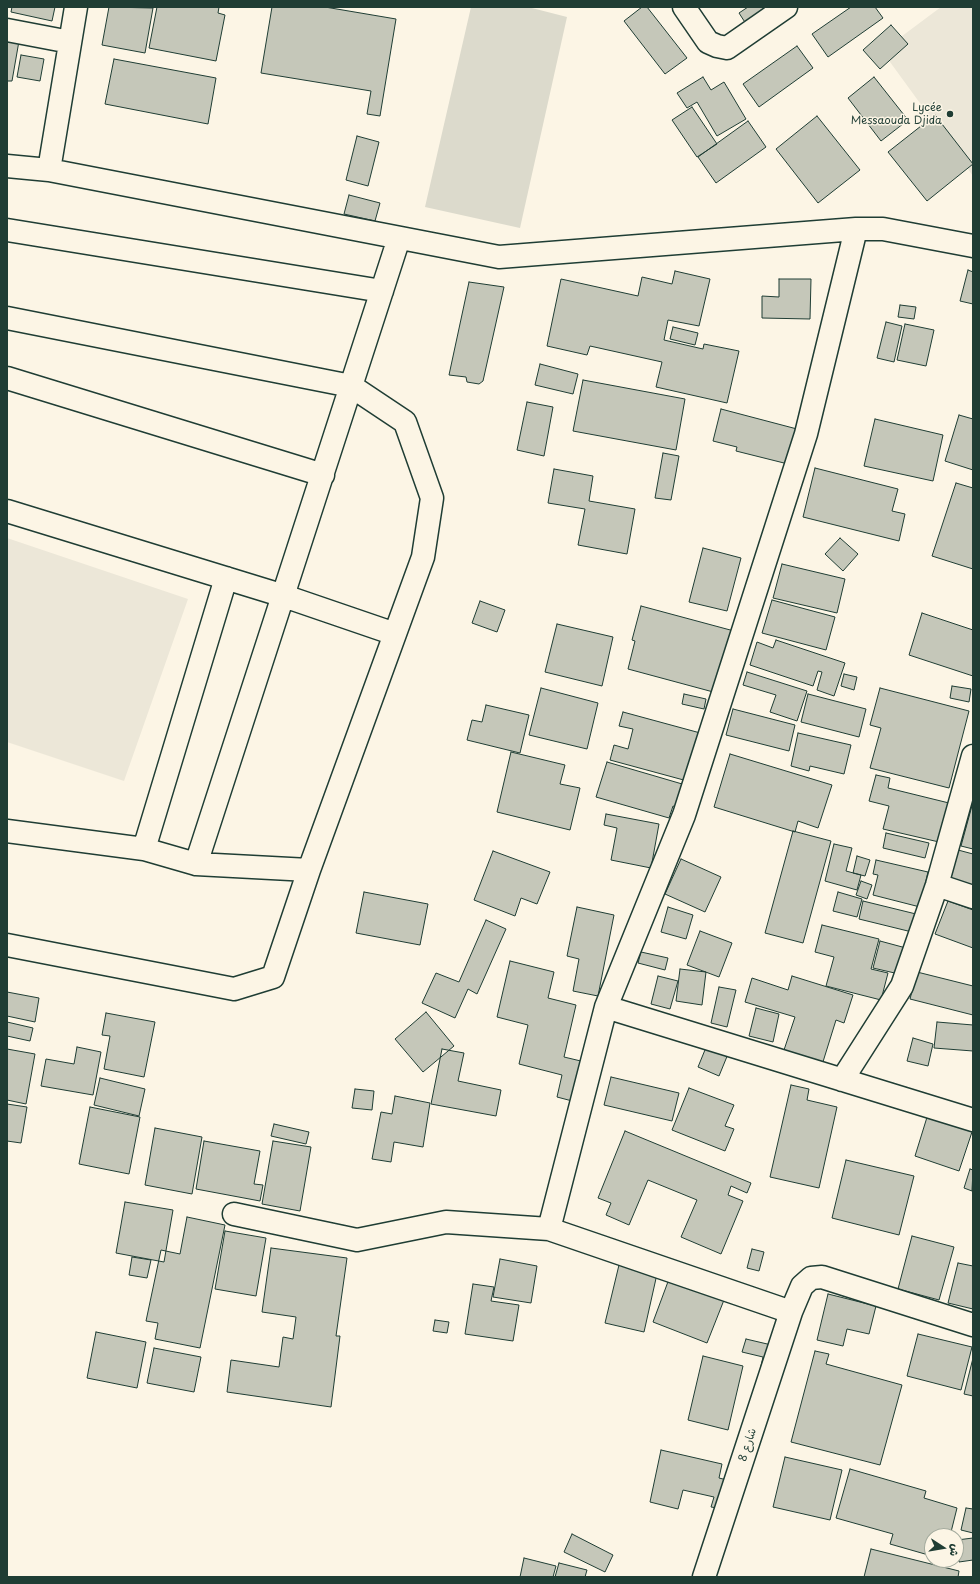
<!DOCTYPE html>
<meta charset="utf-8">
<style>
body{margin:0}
#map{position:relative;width:980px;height:1584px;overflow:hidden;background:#fcf5e5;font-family:"Playpen Sans","Playpen Sans Arabic",sans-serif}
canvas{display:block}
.frame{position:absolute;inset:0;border:8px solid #1f3d34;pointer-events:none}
.north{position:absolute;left:924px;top:1528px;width:40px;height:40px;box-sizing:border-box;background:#fcf5e5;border:1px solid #a4ab9e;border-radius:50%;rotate:102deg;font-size:11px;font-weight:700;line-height:16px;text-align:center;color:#1f3d34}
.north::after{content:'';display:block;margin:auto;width:14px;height:18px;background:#1f3d34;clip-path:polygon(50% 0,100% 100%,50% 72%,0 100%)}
</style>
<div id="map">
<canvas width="980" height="1584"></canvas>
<div class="frame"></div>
<div class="north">ش</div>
</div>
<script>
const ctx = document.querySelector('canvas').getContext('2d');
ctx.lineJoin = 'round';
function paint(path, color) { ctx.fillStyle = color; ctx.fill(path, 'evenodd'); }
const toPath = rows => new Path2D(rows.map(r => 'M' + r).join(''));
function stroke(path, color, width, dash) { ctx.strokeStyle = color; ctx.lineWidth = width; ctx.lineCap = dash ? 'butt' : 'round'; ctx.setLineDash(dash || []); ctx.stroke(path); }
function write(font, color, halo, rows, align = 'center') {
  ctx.font = font + ' "Playpen Sans","Playpen Sans Arabic",sans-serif'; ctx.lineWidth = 3; ctx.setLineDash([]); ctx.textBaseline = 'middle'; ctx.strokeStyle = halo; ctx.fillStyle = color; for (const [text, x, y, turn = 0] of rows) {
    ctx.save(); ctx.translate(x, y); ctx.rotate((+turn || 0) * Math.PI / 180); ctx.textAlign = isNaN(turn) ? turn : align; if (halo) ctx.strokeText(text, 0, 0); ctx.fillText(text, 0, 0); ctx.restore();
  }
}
const built = toPath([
 [941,7,973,7,973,176,882,51],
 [7,538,188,599,124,781,7,742]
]);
const green = toPath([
 [471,7,528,7,567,17,520,228,425,207]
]);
const building = toPath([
 [12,7,55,7,52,21,11,12,12,7],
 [109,7,153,8,145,53,102,45,109,7],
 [157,7,219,7,218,13,225,15,216,61,149,48,157,7],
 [272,7,325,7,396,19,380,116,367,114,371,91,261,73,272,7],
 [642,7,647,7,687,58,665,74,624,21,642,7],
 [748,7,778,7,748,27,739,13,748,7],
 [851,7,875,7,883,18,828,57,812,34,851,7],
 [891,25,908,44,880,69,863,50,891,25],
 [7,39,19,41,12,81,7,81,7,39],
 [797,46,813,68,759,107,743,84,797,46],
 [21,55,44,59,40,81,17,77,21,55],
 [114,59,216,78,208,124,105,104,114,59],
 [703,77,711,90,724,82,746,119,717,136,697,102,687,108,677,93,703,77],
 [874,77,908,120,881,141,848,98,874,77],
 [692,107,717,144,697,157,672,120,692,107],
 [935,115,973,164,927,201,888,152,935,115],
 [817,116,860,170,818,203,776,149,817,116],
 [748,121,766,147,716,183,698,157,748,121],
 [357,136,379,142,368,186,346,180,357,136],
 [349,195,380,203,375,221,344,214,349,195],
 [968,270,973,272,973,304,960,301,968,270],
 [675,271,710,279,699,326,668,320,664,340,703,349,704,344,739,351,727,403,656,387,662,362,590,346,587,355,547,346,561,279,638,296,642,277,672,284,675,271],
 [779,279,811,279,810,319,762,318,762,296,779,297,779,279],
 [469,282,504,287,483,381,479,384,467,382,466,377,449,375,469,282],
 [900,305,916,307,914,319,898,317,900,305],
 [886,322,902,326,894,362,877,358,886,322],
 [905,324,934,330,926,366,897,360,905,324],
 [673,327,698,333,695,345,670,339,673,327],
 [540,364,578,374,573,394,535,385,540,364],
 [583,380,685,399,676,450,573,431,583,380],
 [527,402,553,407,544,456,517,450,527,402],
 [721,409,797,429,788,464,736,451,737,447,713,441,721,409],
 [959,415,973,419,973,470,945,461,959,415],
 [875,419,943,435,933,481,864,466,875,419],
 [663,453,679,456,671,500,655,498,663,453],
 [815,468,898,489,892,511,905,514,899,541,803,517,815,468],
 [554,469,593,476,589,501,635,509,627,554,578,545,585,509,548,503,554,469],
 [956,483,973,488,973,569,932,556,956,483],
 [840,538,858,554,843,571,825,554,840,538],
 [703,548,741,558,727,611,689,602,703,548],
 [782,564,845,579,837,613,773,598,782,564],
 [772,600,835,617,826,650,762,633,772,600],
 [480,601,505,610,497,632,472,623,480,601],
 [641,606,734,631,717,693,628,669,635,641,632,640,641,606],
 [922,613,973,630,973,676,909,655,922,613],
 [557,624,613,637,602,686,545,672,557,624],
 [776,640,845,663,834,696,817,690,822,672,818,671,813,686,750,665,757,642,773,648,776,640],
 [747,672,807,691,797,721,770,712,776,695,743,685,747,672],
 [844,674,857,677,854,690,841,686,844,674],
 [952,686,971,689,969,702,950,698,952,686],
 [541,688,598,703,587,749,529,735,541,688],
 [880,688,969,711,949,788,870,768,881,728,870,725,880,688],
 [684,694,706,699,704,709,682,704,684,694],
 [808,694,866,709,859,737,801,722,808,694],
 [486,705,529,715,520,753,467,740,472,720,482,722,486,705],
 [733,709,795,725,789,751,726,735,733,709],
 [623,712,704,734,691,782,610,760,614,745,628,749,633,729,619,726,623,712],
 [798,733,851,745,844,774,810,766,809,771,791,766,798,733],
 [511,752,565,765,560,784,580,788,570,830,497,812,511,752],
 [730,754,832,785,818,828,798,821,795,832,714,807,730,754],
 [607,762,689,786,682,809,673,806,669,818,596,797,607,762],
 [876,775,890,778,888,788,949,803,939,842,883,829,889,806,869,801,876,775],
 [973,802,973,849,961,846,973,802],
 [606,814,659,824,651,868,611,860,617,828,604,825,606,814],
 [793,831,831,841,803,943,765,933,793,831],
 [886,833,929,843,925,858,883,848,886,833],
 [834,844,852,848,846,871,861,875,857,890,825,881,834,844],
 [958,850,973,854,973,892,949,885,958,850],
 [493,851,550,872,537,904,521,898,515,916,474,900,493,851],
 [857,856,870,860,865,876,853,873,857,856],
 [681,859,721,877,705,912,665,894,681,859],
 [876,860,928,872,920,907,873,895,878,875,873,874,876,860],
 [861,881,872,885,867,899,856,895,861,881],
 [364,892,428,904,420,945,356,933,364,892],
 [838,892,862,899,857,917,833,911,838,892],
 [863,901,916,914,912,932,859,919,863,901],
 [948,901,973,910,973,948,935,934,948,901],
 [577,907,614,915,598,996,573,991,579,959,567,956,577,907],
 [668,907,693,915,686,939,661,932,668,907],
 [486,920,506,929,477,994,468,989,455,1018,422,1003,436,973,459,982,486,920],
 [822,925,879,939,871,969,888,973,881,1000,826,986,834,957,815,952,822,925],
 [700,931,732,943,719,977,687,965,700,931],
 [880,941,906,948,899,974,873,968,880,941],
 [641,952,668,958,665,970,638,963,641,952],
 [510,961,554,972,548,998,576,1005,564,1057,585,1062,576,1102,557,1097,562,1075,519,1064,528,1025,497,1017,510,961],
 [680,969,706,972,702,1005,676,1001,680,969],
 [917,972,973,986,973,1015,910,999,917,972],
 [658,976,678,981,670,1009,651,1004,658,976],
 [792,976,853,995,844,1023,836,1020,822,1065,783,1053,795,1017,745,1002,752,978,788,990,792,976],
 [719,987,736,990,727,1027,711,1023,719,987],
 [7,992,39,998,35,1022,7,1016,7,992],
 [756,1008,779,1014,773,1042,749,1036,756,1008],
 [426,1012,454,1046,423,1072,395,1039,426,1012],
 [106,1013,155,1022,144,1077,104,1069,110,1036,102,1035,106,1013],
 [7,1022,33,1028,30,1041,7,1036,7,1022],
 [937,1022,973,1025,973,1051,934,1048,937,1022],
 [913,1038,933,1044,928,1066,907,1061,913,1038],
 [707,1045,728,1054,719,1076,698,1067,707,1045],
 [77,1047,101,1052,93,1095,41,1086,46,1059,74,1064,77,1047],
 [7,1049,35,1054,26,1104,7,1100,7,1049],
 [442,1049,464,1053,458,1081,501,1090,496,1116,431,1104,442,1049],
 [611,1077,679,1093,672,1121,604,1105,611,1077],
 [100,1078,145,1089,139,1116,94,1105,100,1078],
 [791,1085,809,1089,807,1100,837,1107,819,1188,770,1177,791,1085],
 [689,1088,734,1105,725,1126,734,1129,725,1151,672,1130,689,1088],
 [355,1089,374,1091,372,1110,352,1108,355,1089],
 [395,1096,430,1103,423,1147,394,1142,391,1162,372,1159,381,1112,392,1114,395,1096],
 [7,1104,27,1107,21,1143,7,1141,7,1104],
 [90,1107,140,1117,129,1174,79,1164,90,1107],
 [928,1114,973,1129,959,1171,915,1156,928,1114],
 [274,1124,309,1132,306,1144,271,1136,274,1124],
 [155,1128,202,1137,192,1194,145,1185,155,1128],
 [625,1131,751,1183,747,1193,731,1186,728,1195,743,1201,721,1254,681,1237,697,1200,648,1180,629,1225,606,1215,611,1203,598,1198,625,1131],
 [204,1141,260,1151,254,1184,263,1185,260,1201,196,1189,204,1141],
 [273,1141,311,1147,300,1211,262,1204,273,1141],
 [846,1160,914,1176,899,1235,832,1218,846,1160],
 [970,1169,973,1170,972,1191,964,1188,970,1169],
 [125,1202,173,1210,164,1262,116,1253,125,1202],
 [187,1217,225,1225,200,1348,155,1339,158,1323,146,1321,161,1250,180,1254,187,1217],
 [225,1231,266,1238,256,1296,215,1289,225,1231],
 [912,1236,954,1247,939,1300,898,1289,912,1236],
 [271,1248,347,1258,336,1336,340,1336,331,1407,227,1392,231,1360,279,1367,283,1337,293,1339,296,1317,262,1312,271,1248],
 [752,1249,764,1252,759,1271,747,1268,752,1249],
 [132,1257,151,1260,147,1278,129,1275,132,1257],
 [500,1259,537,1266,531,1303,493,1297,500,1259],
 [958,1263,973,1266,973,1309,948,1303,958,1263],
 [619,1265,657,1274,644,1332,605,1323,619,1265],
 [669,1279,724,1300,707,1343,653,1322,669,1279],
 [473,1284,494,1287,491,1301,519,1305,513,1341,465,1334,473,1284],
 [828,1294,876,1306,869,1334,847,1329,843,1346,817,1340,828,1294],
 [435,1320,449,1322,447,1333,433,1331,435,1320],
 [96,1332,146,1342,137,1388,87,1378,96,1332],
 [918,1334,972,1347,961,1390,907,1376,918,1334],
 [746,1339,780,1347,767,1377,759,1375,763,1357,742,1352,746,1339],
 [154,1348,201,1357,194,1392,147,1383,154,1348],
 [815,1351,829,1354,826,1364,902,1385,880,1465,791,1442,815,1351],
 [703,1356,743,1366,728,1430,688,1420,703,1356],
 [973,1358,973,1396,964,1394,973,1358],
 [661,1450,722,1464,719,1478,731,1481,724,1509,711,1507,714,1497,683,1490,678,1509,650,1502,661,1450],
 [785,1457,842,1470,830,1520,773,1507,785,1457],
 [850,1469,926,1491,924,1498,957,1508,950,1536,932,1536,932,1556,890,1544,893,1534,836,1518,850,1469],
 [966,1508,973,1509,973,1533,961,1530,966,1508],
 [572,1534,613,1555,605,1572,564,1552,572,1534],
 [973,1538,973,1560,959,1562,957,1540,973,1538],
 [871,1549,959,1571,958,1577,864,1577,871,1549],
 [524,1558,556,1566,553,1577,520,1577,524,1558],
 [559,1563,587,1570,585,1577,555,1577,559,1563]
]);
const street = toPath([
 [684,7,708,42,717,46,727,48,786,7],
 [7,30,70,42],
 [7,166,49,170,499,257,856,229,883,229,973,246],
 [49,170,76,7],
 [7,230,382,291],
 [7,318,351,386,405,422,432,498,423,557,309,870,273,977,234,989,7,945],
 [7,378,323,475],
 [7,511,284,596,395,634],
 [7,831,144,849,196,864,309,870],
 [144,849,226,578],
 [196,864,399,238],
 [937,885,973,897],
 [606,1007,973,1120],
 [842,1080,902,986,937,885,973,756],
 [234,1214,357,1240,446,1222,549,1229,791,1312],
 [549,1229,606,1007,684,815,806,434,856,229],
 [704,1577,791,1312,802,1286,811,1278,822,1277,973,1325]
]);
const markers = [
 [950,114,4,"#1f3d34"]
];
const poiNames = [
 ["Lycée",942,108],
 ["Messaouda Djida",942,121]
];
const streetNames = [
 ["شارع 8",748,1445,-72]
];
paint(built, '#ece7d8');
paint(green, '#dcdacc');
paint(building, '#c5c7b9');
stroke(building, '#1f3d34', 1);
stroke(street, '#1f3d34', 25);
stroke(street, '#fcf5e5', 22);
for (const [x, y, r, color] of markers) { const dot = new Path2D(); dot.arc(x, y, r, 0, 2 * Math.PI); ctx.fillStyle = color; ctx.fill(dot); stroke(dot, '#fcf5e5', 1.5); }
write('11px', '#1f3d34', '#fcf5e5', poiNames, 'right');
write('11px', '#1f3d34', '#fcf5e5', streetNames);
</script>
